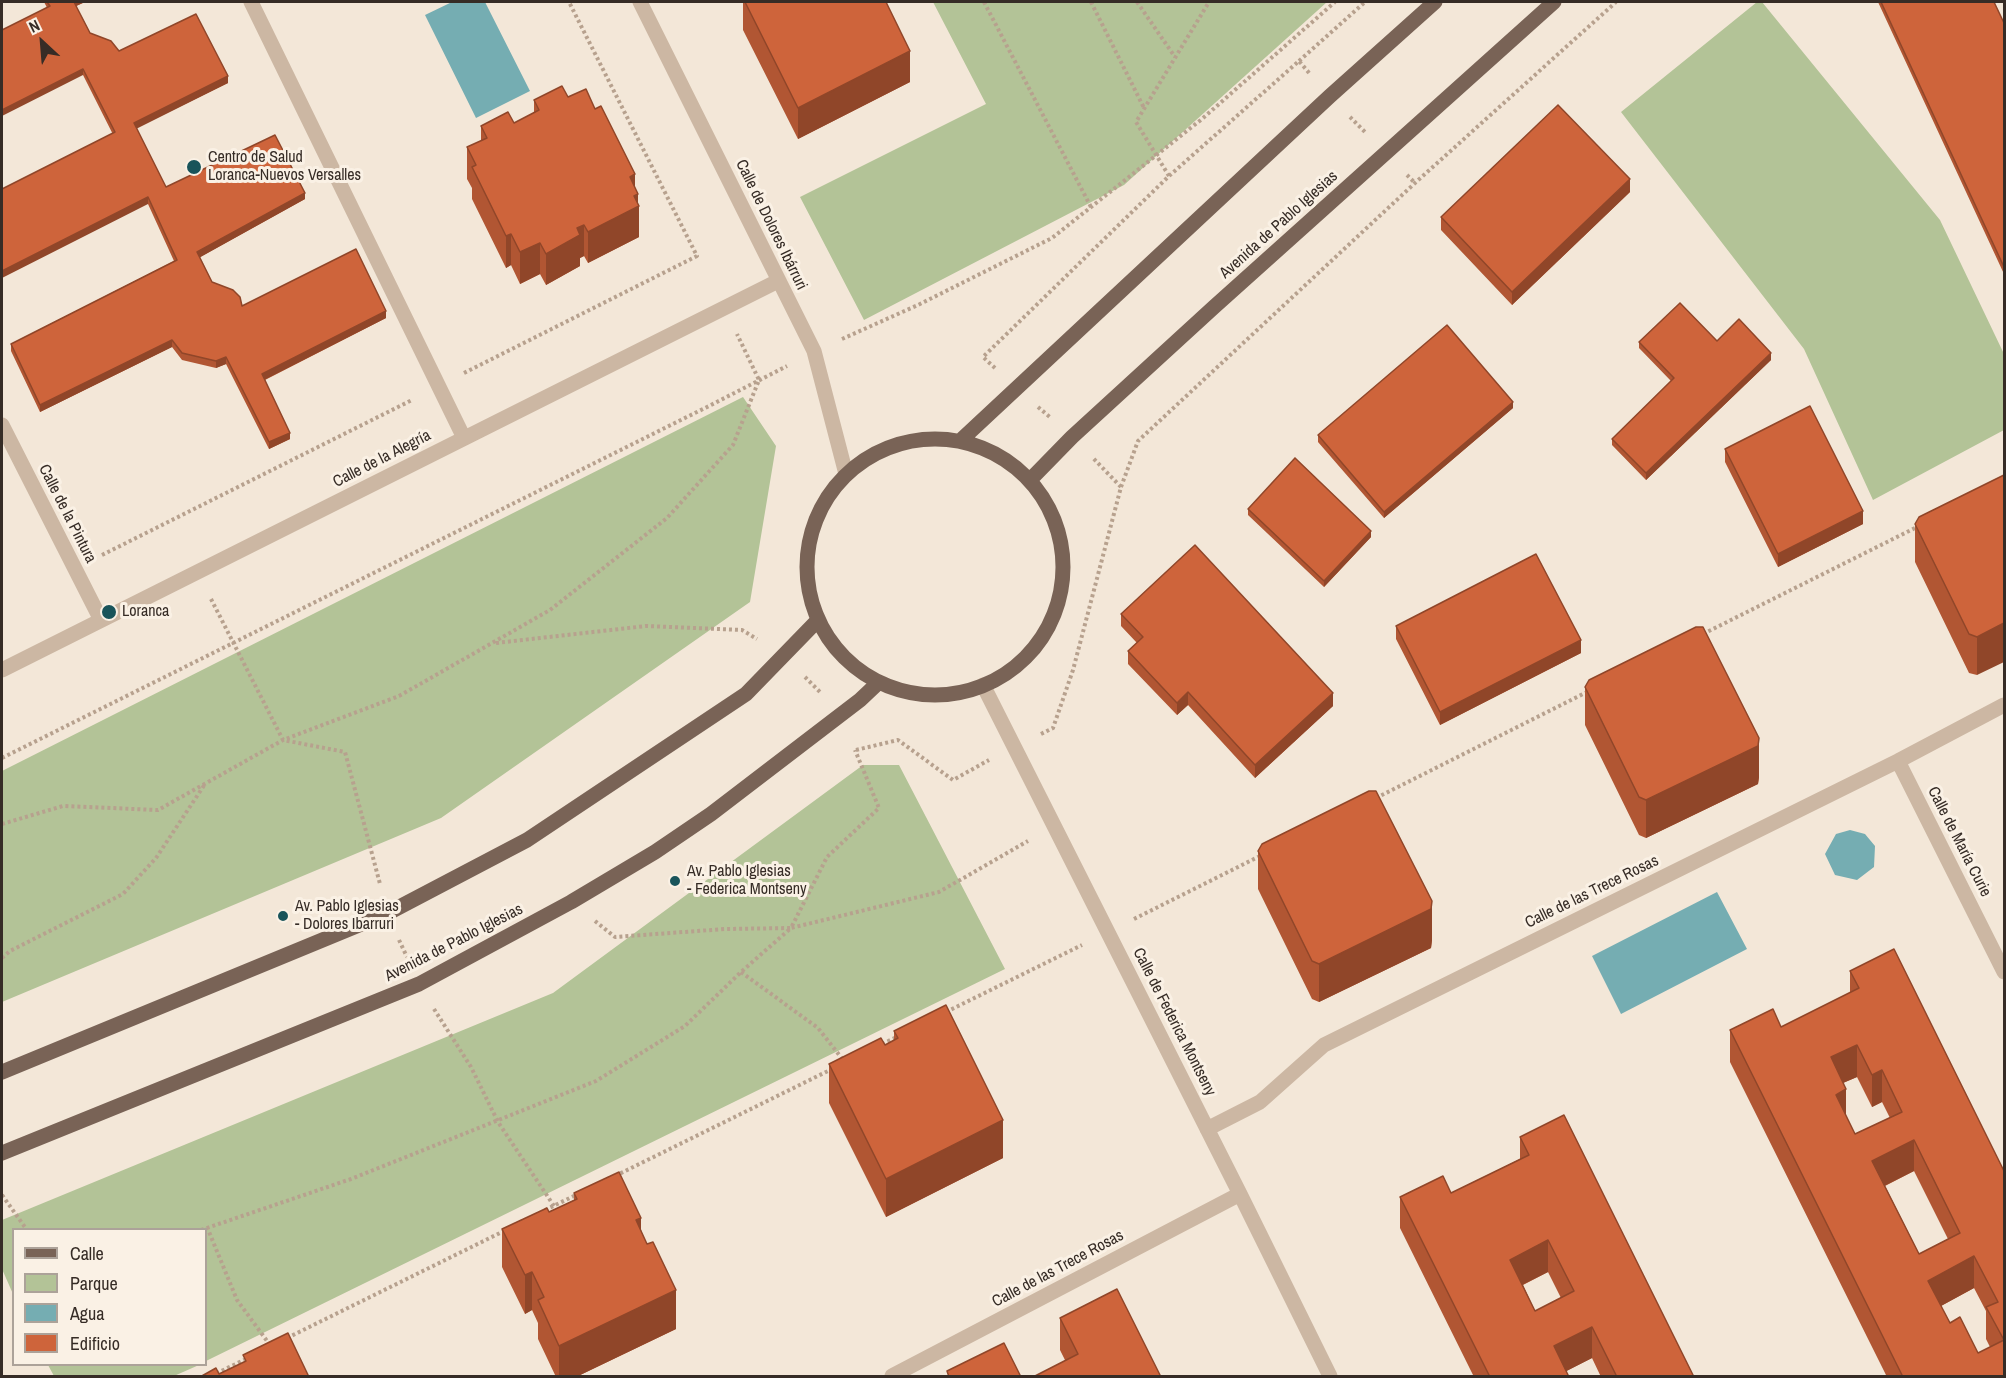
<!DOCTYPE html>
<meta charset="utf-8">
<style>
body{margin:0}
#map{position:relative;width:2006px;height:1378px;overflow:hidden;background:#f3e7d8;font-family:"Archivo Narrow",sans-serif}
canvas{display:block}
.frame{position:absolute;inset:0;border:3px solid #362c26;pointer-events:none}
.legend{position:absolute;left:12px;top:1228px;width:195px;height:138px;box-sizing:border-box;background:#faf1e5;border:2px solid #aca299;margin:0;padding:8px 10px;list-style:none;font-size:18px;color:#362c26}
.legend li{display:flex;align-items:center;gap:12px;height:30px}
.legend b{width:30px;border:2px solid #aca299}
.north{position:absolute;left:12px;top:12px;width:60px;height:60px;-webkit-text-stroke:4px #faf1e5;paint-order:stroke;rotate:334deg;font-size:16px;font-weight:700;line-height:24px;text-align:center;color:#362c26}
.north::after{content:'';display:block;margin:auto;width:21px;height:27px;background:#362c26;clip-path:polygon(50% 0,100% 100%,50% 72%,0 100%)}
</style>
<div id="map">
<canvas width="2006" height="1378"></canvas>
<div class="frame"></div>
<ul class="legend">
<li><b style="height:8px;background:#796356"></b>Calle</li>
<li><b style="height:16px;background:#b3c397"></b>Parque</li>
<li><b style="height:16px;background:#75adb2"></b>Agua</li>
<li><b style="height:16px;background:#ce643b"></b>Edificio</li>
</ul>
<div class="north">N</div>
</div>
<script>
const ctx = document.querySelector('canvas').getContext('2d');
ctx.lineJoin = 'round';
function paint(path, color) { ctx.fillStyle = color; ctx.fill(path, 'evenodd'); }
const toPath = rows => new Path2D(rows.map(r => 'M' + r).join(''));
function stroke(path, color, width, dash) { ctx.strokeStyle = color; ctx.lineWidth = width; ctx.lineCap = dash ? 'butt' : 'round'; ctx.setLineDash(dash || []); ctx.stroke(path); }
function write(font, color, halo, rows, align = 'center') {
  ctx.font = font + ' "Archivo Narrow",sans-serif'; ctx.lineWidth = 6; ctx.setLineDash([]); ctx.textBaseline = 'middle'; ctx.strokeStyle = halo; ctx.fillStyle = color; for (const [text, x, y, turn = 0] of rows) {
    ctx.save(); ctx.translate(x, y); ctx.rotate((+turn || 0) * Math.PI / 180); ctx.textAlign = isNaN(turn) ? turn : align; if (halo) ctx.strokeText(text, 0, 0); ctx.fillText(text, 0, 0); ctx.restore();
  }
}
const green = toPath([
 [933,2,1327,2,1124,185,864,320,800,197,986,104],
 [1757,2,1762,2,1940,220,2004,354,2004,430,1873,500,1804,349,1621,112],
 [743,397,776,446,750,602,441,818,2,1002,2,771],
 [863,765,899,765,1005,969,206,1361,206,1230,14,1230,13,1294,2,1269,2,1220,553,993],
 [48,1365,199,1365,174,1376,54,1376]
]);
const water = toPath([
 [452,2,485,2,530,91,476,118,425,15],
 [1850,830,1865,834,1875,846,1874,867,1857,880,1835,875,1825,854,1836,834],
 [1717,892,1747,949,1621,1014,1592,956]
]);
const path = toPath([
 [984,2,1092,209],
 [1091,2,1144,108],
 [1137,2,1175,57],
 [1299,61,1365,2],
 [1350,117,1366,133],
 [1407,175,1415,183],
 [1169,176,1136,122,1209,2],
 [842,339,918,305,1052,238,1202,119,1335,2],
 [995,368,983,357,1169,176,1299,61,1310,74],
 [464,373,697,256,569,2],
 [1038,407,1051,418],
 [1121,487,1138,441,1415,183,1616,2],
 [102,555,412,400],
 [211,599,283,740,345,752,380,884],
 [1703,634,1919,526],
 [496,643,646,626,742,630,757,639],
 [805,677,821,693],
 [1041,734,1053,728,1073,670,1121,487,1093,458],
 [856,750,898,740,953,780,989,760],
 [2,758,709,406,787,366],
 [1376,798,1589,691],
 [2,824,63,806,158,810,283,740,399,696,550,610,667,518,733,445,759,380,737,334],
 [1134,919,1262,855],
 [595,921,615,937,725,929,791,928,827,857,879,808,855,750],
 [399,940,407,957],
 [2,958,10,951,123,894,156,858,205,784],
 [741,972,818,1028,844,1061],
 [434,1009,471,1067,498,1122,554,1206],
 [946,1012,1082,945],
 [882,1044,899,1036],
 [615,1176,832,1069],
 [2,1195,27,1230],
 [545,1210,576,1195],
 [207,1227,237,1300,270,1345],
 [201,1230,351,1179,596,1081,685,1026,741,972,791,928,939,892,1028,841],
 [287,1338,506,1230],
 [211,1376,246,1359]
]);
const minor = toPath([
 [251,2,464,438],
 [640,2,814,351,846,474],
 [2,425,101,620],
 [2,670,778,281],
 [983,685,1240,1194,1330,1376],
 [1898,761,2004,972],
 [1207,1129,1260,1102,1324,1045,1898,761,2004,705],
 [892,1376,1240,1194]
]);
const major = toPath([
 '807 567a128 128 0 1 1 256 0a128 128 0 1 1-256 0Z',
 [960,441,1330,96,1435,2],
 [1030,480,1072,437,1214,307,1554,2],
 [2,1072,388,913,527,840,746,694,817,621],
 [2,1153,419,984,571,902,655,852,711,814,860,700,878,683]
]);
const wall = toPath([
 [44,2,85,2,76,6,90,33,119,51,228,83,136,128,166,187,305,199,200,257,212,282,242,306,386,318,265,380,290,439,269,449,226,364,216,368,182,360,172,347,40,412,11,351,11,344,174,261,148,204,83,75],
 [743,2,886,2,910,82,798,139,743,30],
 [1878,2,1994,2,2004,23,2004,274],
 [568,97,635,188,638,204,639,237,588,263,584,256,580,258,580,266,546,285,540,274,520,284,511,265,506,268,472,199,472,188,467,179,467,147,481,141,481,126,514,123,534,113,534,100],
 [1630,192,1512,305,1441,230,1441,217],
 [1639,342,1771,360,1646,480,1612,445,1612,439,1671,381,1639,348],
 [1513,408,1384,518,1318,442,1318,435],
 [1725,449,1863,524,1778,567,1725,462],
 [2004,475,1977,675,1969,673,1915,562,1915,524],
 [1248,509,1371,537,1324,587,1248,515],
 [1121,614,1333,706,1255,778,1188,705,1177,715,1128,664,1128,651,1137,643,1121,626],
 [1396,626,1581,653,1440,725,1396,639],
 [1585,687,1759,777,1758,784,1646,838,1639,835,1585,725],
 [1258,851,1432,940,1431,948,1319,1002,1312,999,1258,889],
 [1850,971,2004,1171,2004,1377,1887,1377,1730,1062,1730,1030,1781,1027,1850,993],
 [1857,1077,1872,1107,1882,1102,1890,1118,1855,1134,1846,1116,1843,1083],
 [1914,1171,1948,1239,1919,1254,1885,1186],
 [1974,1288,1986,1311,1986,1339,1990,1347,1978,1353,1950,1323,1941,1306],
 [894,1031,1003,1158,886,1217,829,1103,829,1064,885,1045,894,1040],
 [1520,1137,1694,1377,1601,1377,1592,1358,1566,1371,1569,1377,1474,1377,1400,1228,1400,1197,1451,1193,1520,1159],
 [1548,1272,1561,1298,1535,1311,1523,1285],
 [574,1193,641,1230,676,1329,576,1377,556,1377,538,1339,538,1323,532,1310,525,1314,502,1267,502,1229,549,1212,574,1200],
 [1060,1318,1161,1377,1065,1360,1060,1350]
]);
const shadedWall = toPath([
 [74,2,85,2,74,7],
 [910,51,910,82,798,139,798,108],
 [83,69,83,75,2,116,2,110],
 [228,76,228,83,134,130,134,123],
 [635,174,635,196,638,194,638,206,639,206,639,237,588,263,588,232,630,177],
 [1630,179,1630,192,1512,305,1512,292],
 [305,193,305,199,197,259,197,252],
 [148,197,148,204,2,278,2,271],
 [584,225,584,256,580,258,580,266,546,285,546,254,577,228],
 [511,234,511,265,506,268,506,236],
 [540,243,540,274,520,284,520,252],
 [386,311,386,318,262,381,262,374],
 [172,340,172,347,40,412,40,405],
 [1771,353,1771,360,1646,480,1646,473],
 [226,357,226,364,216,368,216,361],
 [1513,402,1513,408,1384,518,1384,512],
 [290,433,290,439,269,449,269,442],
 [1863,511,1863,524,1778,567,1778,554],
 [1371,531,1371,537,1324,587,1324,581],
 [2004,623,2004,662,1977,675,1977,637],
 [1581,640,1581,653,1440,725,1440,712],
 [1188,692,1188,705,1177,715,1177,703],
 [1333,693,1333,706,1255,778,1255,765],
 [1759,738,1759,777,1758,784,1646,838,1646,800],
 [1432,901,1432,940,1431,948,1319,1002,1319,964],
 [1857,1045,1857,1077,1831,1088,1831,1057],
 [1882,1070,1882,1102,1872,1107,1872,1075],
 [1846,1089,1846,1121,1836,1095],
 [1003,1120,1003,1158,886,1217,886,1179],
 [1914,1140,1914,1171,1872,1192,1872,1161],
 [641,1218,641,1257,636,1220],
 [1548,1240,1548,1272,1510,1291,1510,1260],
 [1974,1256,1974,1288,1928,1313,1928,1281],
 [532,1272,532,1310,525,1314,525,1275],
 [676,1290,676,1329,576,1377,559,1377,559,1346],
 [1592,1327,1592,1358,1555,1377,1554,1346]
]);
const building = toPath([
 [47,2,74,2,90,33,111,41,119,51,196,14,228,76,134,123,166,187,275,135,305,193,197,252,212,282,233,290,240,297,242,306,356,249,386,311,262,374,290,433,269,442,226,357,216,361,182,353,172,340,40,405,11,344,177,260,148,197,2,271,2,189,115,132,83,69,2,110,2,30,50,6,47,2],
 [745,2,886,2,910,51,798,108,745,2],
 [1881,2,1994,2,2004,23,2004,267,1881,2],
 [562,86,568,97,586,89,595,109,601,106,635,174,630,177,638,194,634,196,639,206,588,232,584,225,577,228,580,235,546,254,540,243,520,252,511,234,506,236,472,167,476,165,467,147,487,138,481,126,508,112,514,123,539,110,534,100,562,86],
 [1558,105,1630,179,1512,292,1441,217,1558,105],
 [1680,303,1717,341,1739,319,1771,353,1646,473,1612,439,1674,378,1639,342,1680,303],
 [1447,325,1513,402,1384,512,1318,435,1447,325],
 [1810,406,1863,511,1778,554,1725,449,1810,406],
 [1295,458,1371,531,1324,581,1248,509,1295,458],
 [2004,475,2004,623,1977,637,1969,634,1915,524,1919,517,2004,475],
 [1195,545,1333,693,1255,765,1188,692,1177,703,1128,651,1143,637,1121,614,1195,545],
 [1536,554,1581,640,1440,712,1396,626,1536,554],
 [1696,627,1703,627,1759,738,1758,746,1646,800,1639,797,1585,687,1589,680,1696,627],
 [1369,791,1376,791,1432,901,1431,909,1319,964,1312,961,1258,851,1262,844,1369,791],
 [1894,949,2004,1171,2004,1377,1903,1377,1730,1030,1773,1009,1781,1027,1859,988,1850,971,1894,949],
 [1857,1045,1872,1075,1882,1070,1902,1112,1855,1134,1836,1095,1846,1089,1831,1057,1857,1045],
 [1914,1140,1960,1233,1919,1254,1872,1161,1914,1140],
 [1974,1256,1998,1302,1986,1307,2004,1340,1978,1353,1960,1317,1950,1323,1928,1281,1974,1256],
 [946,1005,1003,1120,886,1179,829,1064,881,1038,885,1045,898,1038,894,1031,946,1005],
 [1564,1115,1694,1377,1617,1377,1592,1327,1554,1346,1569,1377,1490,1377,1400,1197,1443,1176,1451,1193,1529,1155,1520,1137,1564,1115],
 [1548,1240,1574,1291,1535,1311,1510,1260,1548,1240],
 [619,1172,641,1218,636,1220,647,1244,653,1242,676,1290,559,1346,538,1300,544,1297,532,1272,525,1275,502,1229,547,1208,549,1212,577,1199,574,1193,619,1172],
 [1117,1289,1161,1377,1033,1377,1078,1354,1060,1318,1117,1289],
 [288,1333,309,1377,200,1377,216,1368,219,1374,246,1361,243,1355,288,1333],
 [1004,1343,1021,1377,949,1377,947,1371,1004,1343]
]);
const markers = [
 [194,167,8,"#19545a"],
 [109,612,8,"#19545a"],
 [675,881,6,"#19545a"],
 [283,916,6,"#19545a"]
];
const poiNames = [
 ["Centro de Salud",208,158],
 ["Loranca-Nuevos Versalles",208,176],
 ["Loranca",122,612],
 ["Av. Pablo Iglesias",687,872],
 ["- Federica Montseny",687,890],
 ["Av. Pablo Iglesias",295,907],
 ["- Dolores Ibarruri",295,925]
];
const streetNames = [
 ["Calle de Dolores Ibárruri",771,225,64],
 ["Avenida de Pablo Iglesias",1279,225,-42],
 ["Calle de la Alegría",382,459,-27],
 ["Calle de la Pintura",67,514,63],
 ["Calle de María Curie",1959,842,63],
 ["Calle de las Trece Rosas",1592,892,-26],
 ["Avenida de Pablo Iglesias",454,943,-27],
 ["Calle de Federica Montseny",1174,1022,63],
 ["Calle de las Trece Rosas",1058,1269,-28]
];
paint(green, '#b3c397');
paint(water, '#75adb2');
stroke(path, '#b7a18e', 4, [3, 3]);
stroke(minor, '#ccb7a3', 15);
stroke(major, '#796356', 15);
paint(wall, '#b15633');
paint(shadedWall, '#904629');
paint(building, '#ce643b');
stroke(building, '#904629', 1.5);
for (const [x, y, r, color] of markers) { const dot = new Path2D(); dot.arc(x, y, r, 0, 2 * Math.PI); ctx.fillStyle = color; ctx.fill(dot); stroke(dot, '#faf1e5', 2); }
write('16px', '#362c26', '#faf1e5', poiNames, 'left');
write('16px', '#362c26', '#faf1e5', streetNames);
</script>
